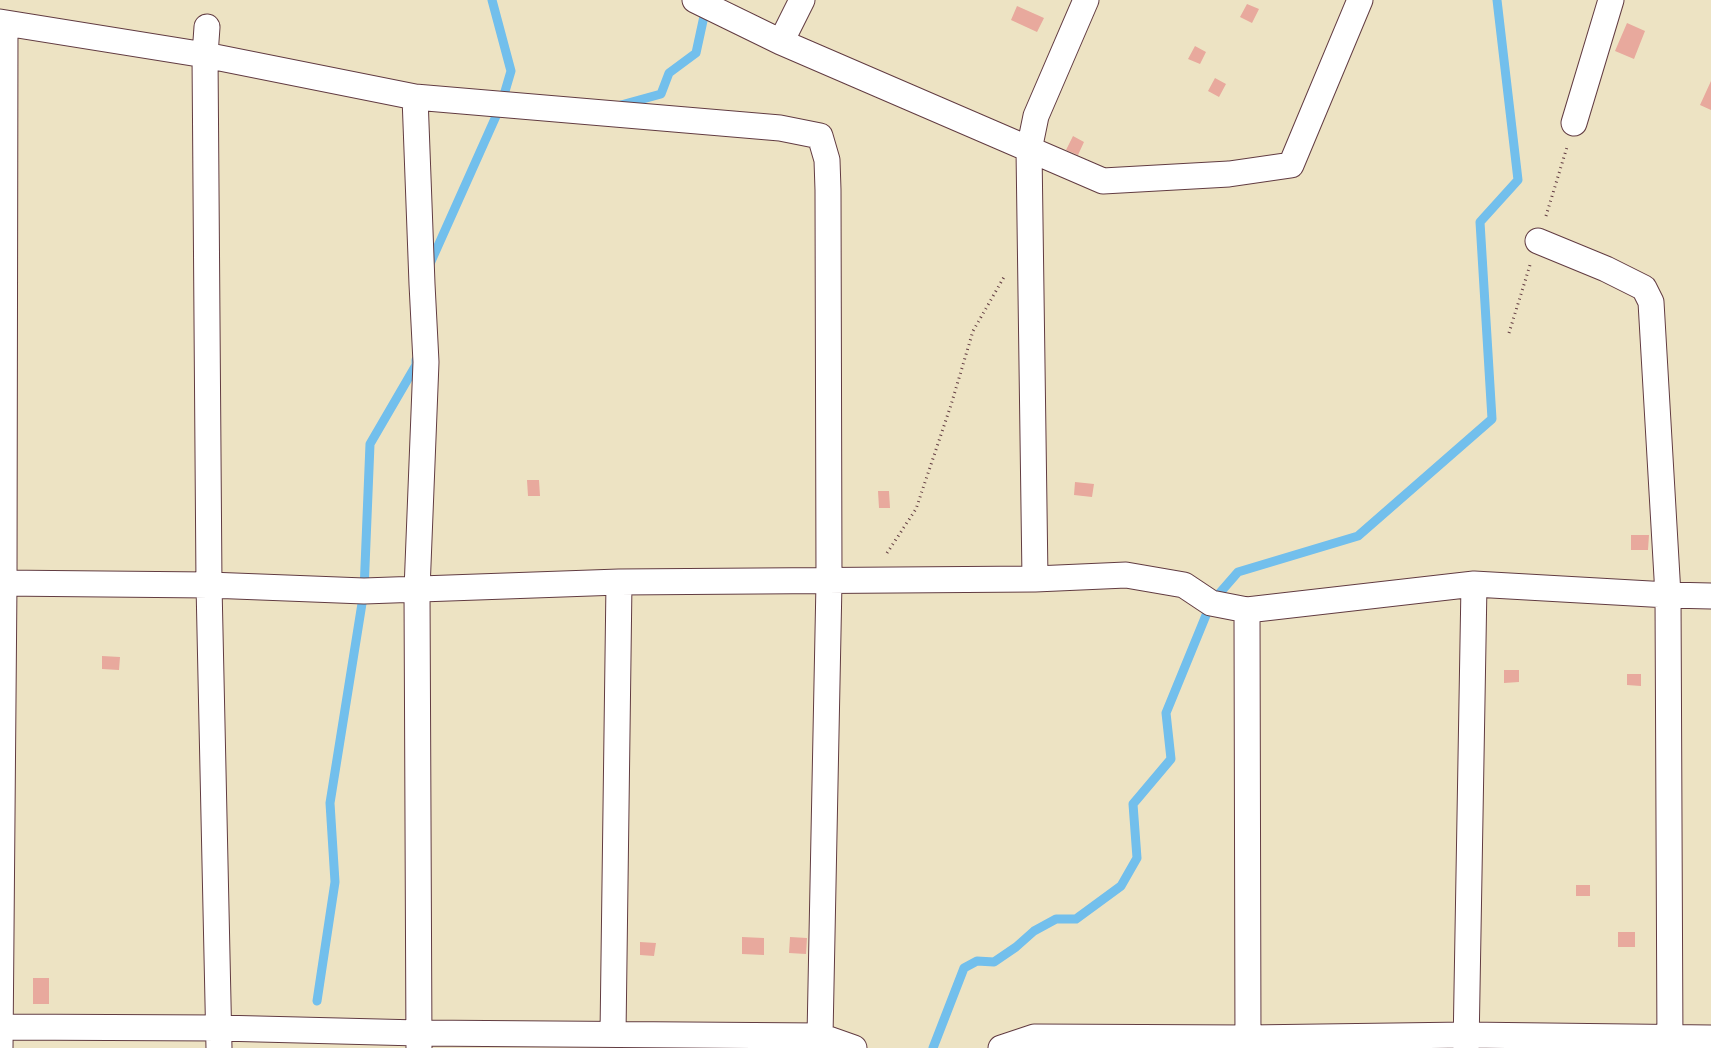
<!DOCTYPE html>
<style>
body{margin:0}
canvas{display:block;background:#ede3c3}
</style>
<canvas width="1711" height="1048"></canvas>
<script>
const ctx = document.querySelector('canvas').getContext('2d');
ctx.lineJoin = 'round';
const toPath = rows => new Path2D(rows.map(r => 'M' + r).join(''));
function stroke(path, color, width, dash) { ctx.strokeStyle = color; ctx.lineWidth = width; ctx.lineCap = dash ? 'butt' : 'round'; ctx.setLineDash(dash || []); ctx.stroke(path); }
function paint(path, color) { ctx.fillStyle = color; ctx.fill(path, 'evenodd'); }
const stream = toPath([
 [621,105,661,94,669,73,696,53,706,7],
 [429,266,501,105,511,71,492,0],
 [317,1001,335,882,330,803,364,591,370,444,416,365,416,360],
 [933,1048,964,968,977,961,994,962,1016,947,1034,931,1056,919,1076,919,1121,886,1137,858,1133,804,1171,759,1166,713,1211,603,1238,572,1358,536,1492,419,1480,222,1518,180,1497,0]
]);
const building = toPath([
 [1247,4,1259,9,1252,23,1240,17],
 [1017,6,1044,18,1037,32,1011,20],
 [1627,23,1645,31,1634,59,1615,51],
 [1195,46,1206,52,1200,64,1188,59],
 [1215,78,1226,84,1219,97,1208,91],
 [1711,81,1711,110,1700,105],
 [1073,136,1084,142,1078,155,1066,150],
 [527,480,539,480,540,496,528,496],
 [1075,482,1094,484,1092,497,1074,495],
 [878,491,889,491,890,508,879,508],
 [1631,535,1649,535,1648,550,1631,550],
 [102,656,120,657,119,670,102,669],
 [1504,670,1519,670,1519,682,1504,683],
 [1627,674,1641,674,1641,686,1627,685],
 [1576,885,1590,885,1590,896,1576,896],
 [1618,932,1635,932,1635,947,1618,947],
 [742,937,764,938,764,955,742,954],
 [790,937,807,938,806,954,789,953],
 [640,942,656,943,654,956,640,955],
 [33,978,49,978,49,1004,33,1004]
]);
const path = toPath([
 [1546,216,1567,147],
 [1509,333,1530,265],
 [887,553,916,509,951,405,973,331,1004,277]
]);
const street = toPath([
 [695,0,781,42,1103,181,1229,174,1291,165,1360,0],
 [0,22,205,55,415,97,780,128,820,136,827,160,828,190,829,582,820,1036],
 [207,27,205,55,209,585,219,1048],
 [781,42,802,0],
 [415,97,422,284,426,362,417,590,419,1048],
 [1574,123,1611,0],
 [1538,241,1606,269,1644,288,1651,302,1668,595,1670,1048],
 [1035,579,1029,150,1036,116,1086,0],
 [0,583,209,585,364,591,619,582,1035,579,1126,575,1184,585,1211,603,1247,610,1474,584,1668,595,1711,596],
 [1247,610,1248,1048],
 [0,1027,219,1028,419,1033,820,1036,854,1048],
 [613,1034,619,582],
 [0,1048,4,583,5,23],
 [1001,1048,1034,1037,1248,1038,1466,1035,1711,1038],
 [1466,1048,1474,584]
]);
stroke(stream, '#72bfec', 9);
paint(building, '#e8a99d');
stroke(street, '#623c42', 27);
stroke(path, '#623c42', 3, [1, 4]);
stroke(street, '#fff', 25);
</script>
